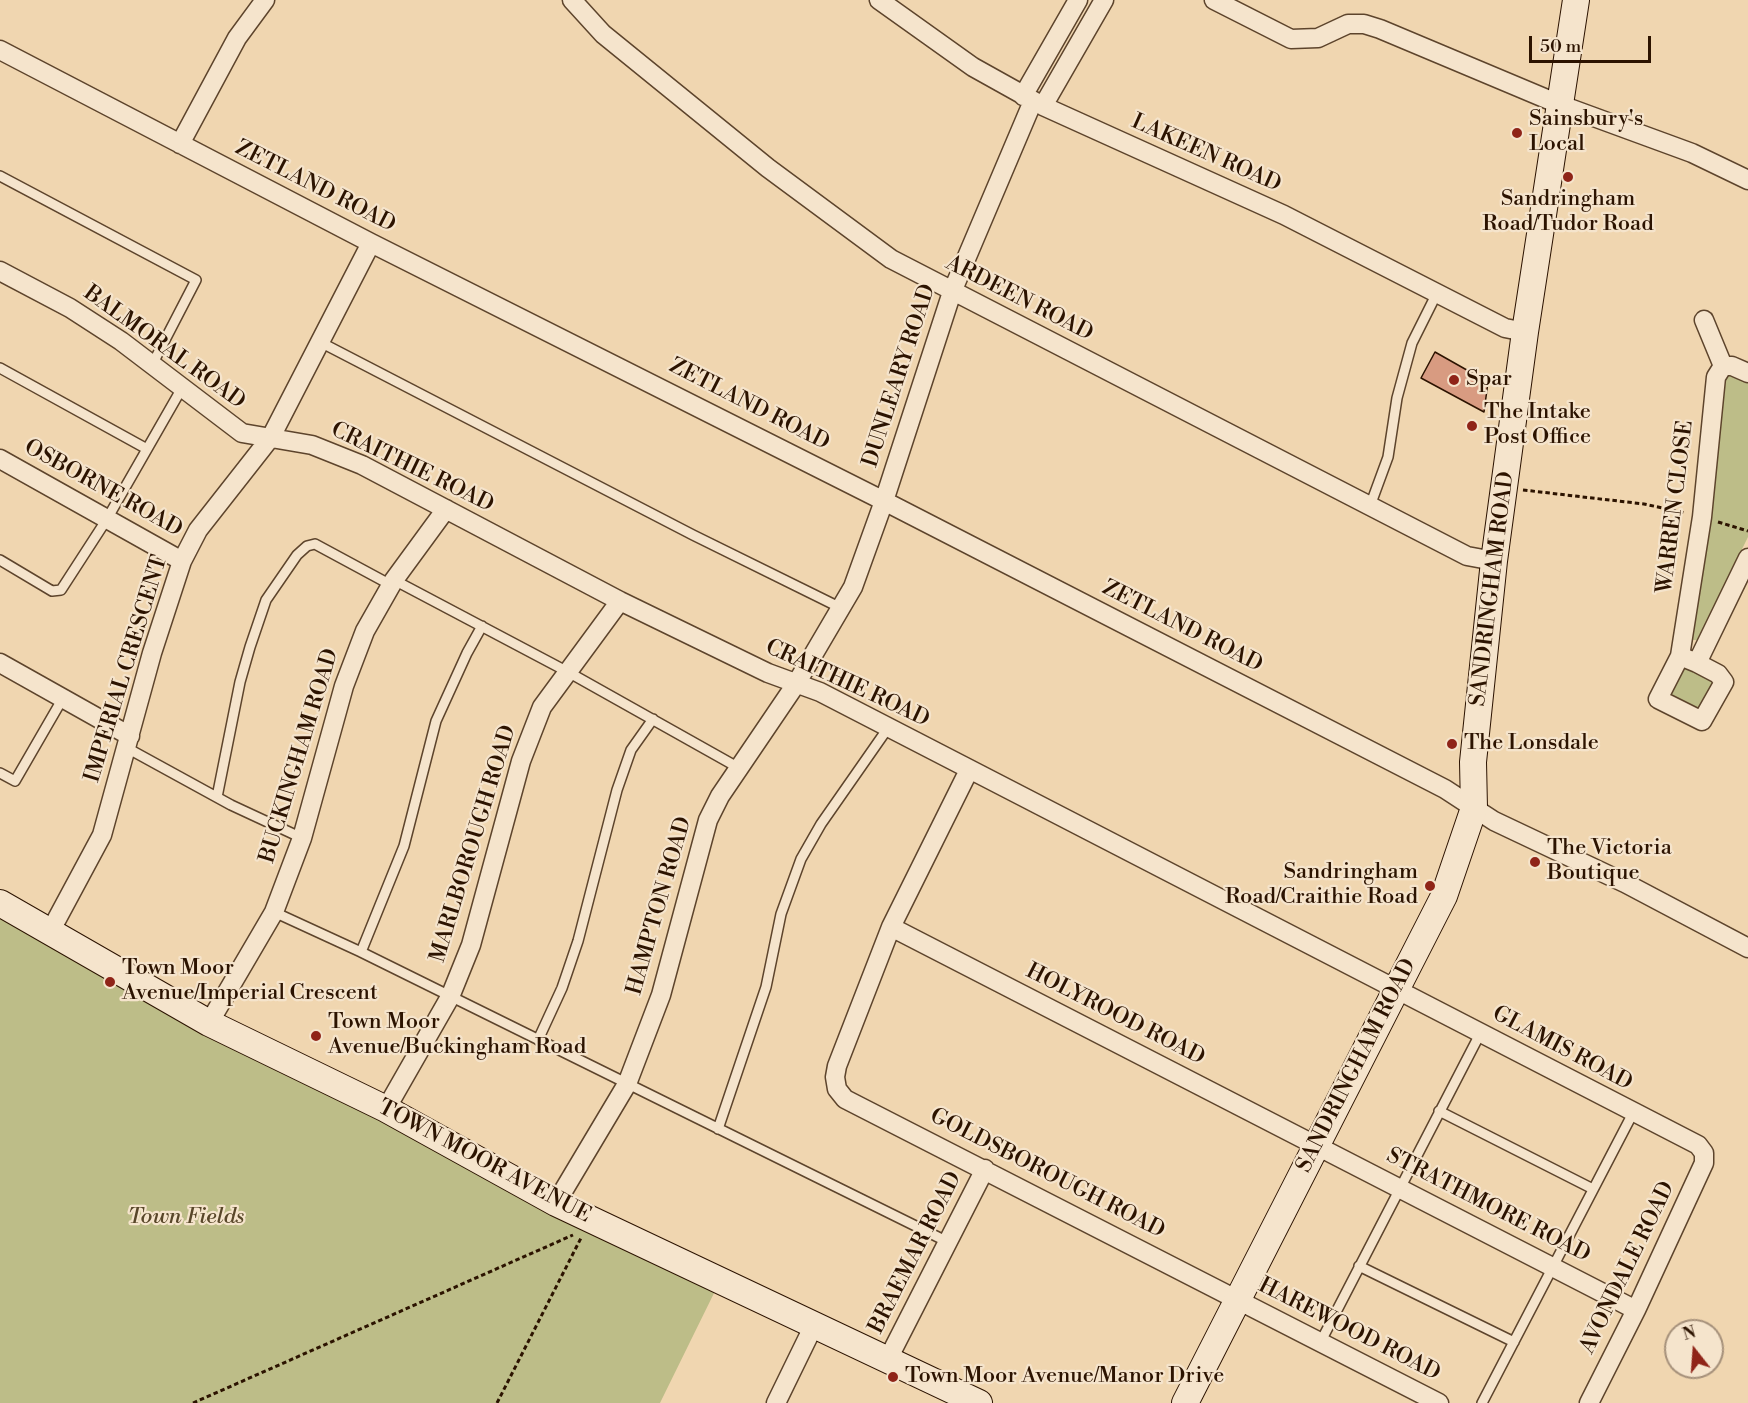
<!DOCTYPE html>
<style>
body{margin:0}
#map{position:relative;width:1748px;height:1403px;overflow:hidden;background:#f0d6b0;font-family:"Libre Bodoni",serif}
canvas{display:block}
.north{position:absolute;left:1664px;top:1319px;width:60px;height:60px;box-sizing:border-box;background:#f5e4cc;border:2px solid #a5907a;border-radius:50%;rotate:343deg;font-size:16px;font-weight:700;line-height:24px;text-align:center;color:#2c1300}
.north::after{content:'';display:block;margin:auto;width:21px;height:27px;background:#8f2418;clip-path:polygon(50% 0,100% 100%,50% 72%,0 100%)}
.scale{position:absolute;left:1529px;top:36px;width:122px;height:27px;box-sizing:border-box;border:3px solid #2c1300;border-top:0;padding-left:8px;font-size:18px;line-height:21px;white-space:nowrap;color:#2c1300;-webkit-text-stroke:4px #f5e4cc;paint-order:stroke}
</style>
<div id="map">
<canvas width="1748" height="1403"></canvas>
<div class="north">N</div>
<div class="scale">50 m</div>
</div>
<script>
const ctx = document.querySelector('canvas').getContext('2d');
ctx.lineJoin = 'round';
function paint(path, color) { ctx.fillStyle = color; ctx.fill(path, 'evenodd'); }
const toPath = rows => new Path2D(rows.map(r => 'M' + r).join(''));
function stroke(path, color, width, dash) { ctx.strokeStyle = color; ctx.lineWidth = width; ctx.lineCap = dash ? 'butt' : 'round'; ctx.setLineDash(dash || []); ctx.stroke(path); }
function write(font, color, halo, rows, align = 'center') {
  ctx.font = font + ' "Libre Bodoni",serif'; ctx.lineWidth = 4.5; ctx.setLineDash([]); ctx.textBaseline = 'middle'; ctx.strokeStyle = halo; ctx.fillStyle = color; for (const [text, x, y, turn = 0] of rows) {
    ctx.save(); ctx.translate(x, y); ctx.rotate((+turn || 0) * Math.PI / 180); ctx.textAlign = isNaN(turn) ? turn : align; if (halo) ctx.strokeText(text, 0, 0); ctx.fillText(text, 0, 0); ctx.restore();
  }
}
const green = toPath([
 [1727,374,1748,383,1748,537,1697,640,1692,640,1722,379],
 [1685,664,1715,683,1701,708,1691,709,1670,699,1670,691],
 [0,905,718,1285,660,1403,0,1403]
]);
const building = toPath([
 [1435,352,1488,382,1484,412,1421,378,1435,352]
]);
const path = toPath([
 [1523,490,1644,504,1686,513],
 [1718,522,1748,531],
 [193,1403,573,1235],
 [497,1403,582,1236]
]);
const lane = toPath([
 [0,176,196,280,152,365],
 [320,342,693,535,841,608],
 [0,368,147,449],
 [1370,506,1388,457,1397,398,1412,343,1437,293],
 [0,560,52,591,61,590,107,519,182,388],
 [394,580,568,672,739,768],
 [127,748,231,805,302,838],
 [0,773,15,781,63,698],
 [217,797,240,682,250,647,266,600,297,555,307,546,315,544,391,585],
 [274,912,361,952,948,1242],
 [361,952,404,846,436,721,467,653,482,626],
 [538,1040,562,988,578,941,617,790,631,750,653,719],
 [1439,1111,1593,1189],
 [718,1129,766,987,781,914,801,859,821,824,888,728],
 [1359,1266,1514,1342],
 [1320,1343,1481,1032],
 [1482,1403,1633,1113]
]);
const street = toPath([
 [572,0,603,34,768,168,891,259,1467,556,1494,561],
 [879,0,973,67,1043,106,1284,215,1505,328,1525,332],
 [1214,0,1291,39,1318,38,1348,24,1364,24,1380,29,1561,105,1692,153,1748,180],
 [0,50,371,243,884,501,1445,789,1494,821,1625,883,1748,948],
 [1023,96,1078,0],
 [1043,106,1104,0],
 [180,144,237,38,265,0],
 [0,271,70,308,121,341,242,433,312,445,362,465,620,601,768,673,820,692,1698,1145,1704,1153,1704,1163,1636,1310,1589,1403],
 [1704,320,1723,366],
 [1748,373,1732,366,1723,366,1716,377,1702,517,1680,656,1697,663,1748,558],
 [0,459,182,561],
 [1680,656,1658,699,1702,721,1724,682,1718,674,1697,663],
 [0,663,130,736],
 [969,770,891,927,837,1066,835,1077,837,1089,845,1099,1439,1403],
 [891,927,1636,1310],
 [51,930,102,835,152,653,182,561,198,530,271,437,371,243],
 [209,1023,274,912,302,838,344,686,365,631,394,580,446,509],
 [386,1109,450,997,471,945,521,761,542,707,620,601],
 [556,1203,627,1084,661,995,708,820,720,796,796,684,853,587,884,501,952,292,1033,101],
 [888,1359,985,1169],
 [776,1403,815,1323]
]);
const secondary = toPath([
 [0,903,209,1023,386,1109,556,1203,979,1403],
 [1185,1403,1444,896,1474,808,1473,762,1494,561,1525,332,1576,0]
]);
const markers = [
 [1517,133,6,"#8f2418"],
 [1568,177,6,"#8f2418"],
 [1454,380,6,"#8f2418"],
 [1472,426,6,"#8f2418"],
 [1452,744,6,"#8f2418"],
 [1535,862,6,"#8f2418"],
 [1430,886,6,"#8f2418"],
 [110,982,6,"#8f2418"],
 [316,1036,6,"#8f2418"],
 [893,1377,6,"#8f2418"]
];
const poiNames = [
 ["Sainsbury's",1529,120],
 ["Local",1529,145],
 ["Sandringham",1568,200,"center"],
 ["Road/Tudor Road",1568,225,"center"],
 ["Spar",1466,380],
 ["The Intake",1484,413],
 ["Post Office",1484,438],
 ["The Lonsdale",1464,744],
 ["The Victoria",1547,849],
 ["Boutique",1547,874],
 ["Sandringham",1418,873,"right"],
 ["Road/Craithie Road",1418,898,"right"],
 ["Town Moor",122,969],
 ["Avenue/Imperial Crescent",122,994],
 ["Town Moor",328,1023],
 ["Avenue/Buckingham Road",328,1048],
 ["Town Moor Avenue/Manor Drive",905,1377]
];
const streetNames = [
 ["LAKEEN ROAD",1206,154,24],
 ["ZETLAND ROAD",315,187,27],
 ["ARDEEN ROAD",1019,299,27],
 ["BALMORAL ROAD",164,348,36],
 ["DUNLEARY ROAD",900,376,-72],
 ["ZETLAND ROAD",749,405,27],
 ["CRAITHIE ROAD",412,468,26],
 ["OSBORNE ROAD",103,489,29],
 ["WARREN CLOSE",1676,507,-83],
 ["SANDRINGHAM ROAD",1493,589,-83],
 ["ZETLAND ROAD",1182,627,27],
 ["IMPERIAL CRESCENT",127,669,-73],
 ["CRAITHIE ROAD",847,684,25],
 ["BUCKINGHAM ROAD",300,756,-73],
 ["MARLBOROUGH ROAD",474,844,-73],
 ["HAMPTON ROAD",660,906,-74],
 ["HOLYROOD ROAD",1115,1015,27],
 ["GLAMIS ROAD",1562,1049,28],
 ["SANDRINGHAM ROAD",1357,1066,-63],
 ["TOWN MOOR AVENUE",484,1162,28],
 ["GOLDSBOROUGH ROAD",1047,1174,27],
 ["STRATHMORE ROAD",1488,1206,27],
 ["BRAEMAR ROAD",916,1253,-63],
 ["AVONDALE ROAD",1628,1268,-64],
 ["HAREWOOD ROAD",1349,1330,27]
];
const parkNames = [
 ["Town Fields",186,1218]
];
paint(green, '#bdbd88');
paint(building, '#d89b81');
stroke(building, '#2c1300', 1.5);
stroke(lane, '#5d442c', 12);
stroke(street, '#5d442c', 21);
stroke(secondary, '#2c1300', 28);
stroke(path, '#2c1300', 3, [4.5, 3]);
stroke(lane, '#f5e4cc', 9);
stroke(street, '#f5e4cc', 18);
stroke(secondary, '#f5e4cc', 26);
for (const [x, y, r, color] of markers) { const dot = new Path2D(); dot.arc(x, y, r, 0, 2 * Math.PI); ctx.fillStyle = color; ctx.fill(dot); stroke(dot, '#f5e4cc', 2); }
write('22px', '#2c1300', '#f5e4cc', poiNames, 'left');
write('22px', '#2c1300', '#f5e4cc', streetNames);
write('italic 22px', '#584629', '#f5e4cc', parkNames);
</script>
